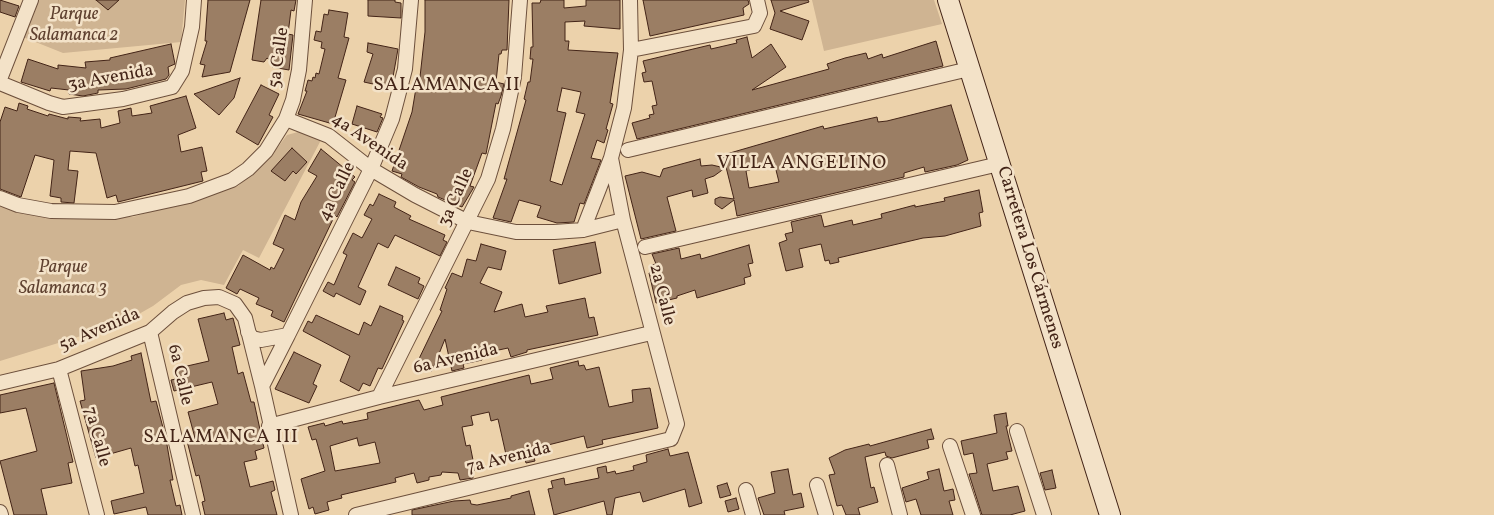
<!DOCTYPE html>
<meta charset="utf-8">
<style>
body{margin:0}
canvas{display:block;background:#ecd2ab}
</style>
<canvas width="1494" height="515"></canvas>
<script>
const ctx = document.querySelector('canvas').getContext('2d');
ctx.lineJoin = 'round';
function paint(path, color) { ctx.fillStyle = color; ctx.fill(path, 'evenodd'); }
const toPath = rows => new Path2D(rows.map(r => 'M' + r).join(''));
function stroke(path, color, width, dash) { ctx.strokeStyle = color; ctx.lineWidth = width; ctx.lineCap = dash ? 'butt' : 'round'; ctx.setLineDash(dash || []); ctx.stroke(path); }
function write(font, color, halo, rows, align = 'center') {
  ctx.font = font + ' Vollkorn,serif'; ctx.lineWidth = 5; ctx.setLineDash([]); ctx.textBaseline = 'middle'; ctx.strokeStyle = halo; ctx.fillStyle = color; for (const [text, x, y, turn = 0] of rows) {
    ctx.save(); ctx.translate(x, y); ctx.rotate((+turn || 0) * Math.PI / 180); ctx.textAlign = isNaN(turn) ? turn : align; if (halo) ctx.strokeText(text, 0, 0); ctx.fillText(text, 0, 0); ctx.restore();
  }
}
const green = toPath([
 [37,0,185,0,181,42,63,53,23,37],
 [812,0,934,0,942,24,824,51],
 [298,132,310,133,321,140,259,258,243,250,224,285,201,280,181,285,153,306,123,323,0,361,0,204,23,213,66,218,133,217,238,186,269,159,287,135]
]);
const building = toPath([
 [0,0,19,6,15,17,0,12,0,0],
 [96,0,119,0,108,10,96,0],
 [208,0,250,0,230,72,202,77,205,65,200,64,207,41,205,41,208,0],
 [261,0,296,0,294,11,291,10,288,34,293,35,289,70,272,67,274,63,267,58,264,62,252,60,261,0],
 [368,0,395,0,395,2,401,3,401,18,368,16,368,0],
 [425,0,509,0,507,50,502,50,501,54,499,54,496,82,504,84,501,96,498,104,496,103,486,154,482,153,470,186,474,187,462,207,438,197,437,194,419,187,401,177,402,174,392,171,412,112,418,76,420,77,425,32,425,0],
 [541,0,564,0,564,8,586,6,586,0,620,0,620,29,584,26,585,21,565,22,565,41,569,41,568,50,618,53,610,103,613,104,606,129,608,130,604,143,597,140,591,158,601,160,584,204,580,203,574,222,557,223,537,217,541,206,519,200,511,222,493,218,507,179,504,179,526,100,524,99,528,82,530,82,533,59,530,59,531,47,533,47,532,3,540,3,541,0],
 [562,88,581,92,576,112,585,114,562,185,550,181,566,113,557,111,562,88],
 [643,0,748,0,749,4,743,8,744,15,650,36,643,0],
 [771,0,808,0,809,2,780,11,809,21,802,40,770,29,775,13,771,0],
 [329,10,348,13,344,37,349,38,338,78,346,80,333,124,298,114,307,91,305,91,308,80,312,81,313,77,315,78,316,73,319,74,325,49,321,48,322,42,314,40,316,31,321,32,324,14,328,15,329,10],
 [747,37,752,58,771,44,786,67,752,90,829,69,827,64,845,58,866,53,868,59,882,54,883,58,936,41,943,66,637,139,632,123,650,118,649,115,654,114,652,106,657,105,652,81,644,82,642,73,646,72,643,61,710,45,711,49,737,43,736,40,747,37],
 [368,43,398,49,391,88,364,82,373,54,367,52,368,43],
 [171,44,175,64,168,67,169,75,166,79,126,89,98,90,98,93,83,96,69,94,69,90,51,88,50,91,21,82,28,59,58,69,58,65,86,68,85,62,110,60,110,58,171,44],
 [240,78,234,98,219,115,194,94,240,78],
 [261,85,279,94,269,115,273,117,258,145,236,132,261,85],
 [186,96,196,128,178,135,181,152,202,147,207,171,201,172,203,181,118,202,116,195,107,198,96,153,70,151,68,170,78,171,74,203,61,202,61,198,50,196,54,160,35,155,21,197,0,189,0,122,5,107,17,111,19,103,28,106,27,109,48,116,49,114,68,119,68,117,81,118,80,121,100,119,101,128,120,123,118,111,131,108,132,116,152,113,150,106,186,96],
 [951,105,968,160,957,165,925,172,924,167,904,173,904,177,737,216,734,200,722,209,715,204,715,199,720,197,734,199,723,155,823,126,824,129,877,117,878,122,887,121,951,105],
 [774,162,779,182,749,188,746,171,774,162],
 [357,106,382,114,380,117,383,118,377,132,352,124,357,106],
 [292,148,307,162,296,174,293,171,285,181,271,171,292,148],
 [321,149,355,177,352,180,355,182,337,217,335,215,284,322,271,316,273,311,256,304,259,298,240,289,237,294,226,288,243,255,270,270,271,267,274,269,284,249,273,244,285,215,295,220,301,202,317,176,308,171,321,149],
 [700,159,701,166,712,165,725,168,714,176,705,179,708,193,693,197,692,190,667,197,676,231,641,239,625,176,642,172,660,177,663,169,700,159],
 [979,190,983,212,979,213,981,226,945,236,923,238,838,258,839,262,830,264,829,260,825,261,821,244,799,249,803,267,786,271,779,243,787,240,785,234,793,232,791,222,821,215,824,227,852,220,853,225,882,218,881,214,915,205,915,207,945,201,944,198,979,190],
 [379,194,396,202,394,207,411,216,409,219,445,235,443,240,447,242,440,256,395,235,388,248,378,243,358,287,366,291,360,305,336,293,334,297,323,291,328,282,334,285,347,255,343,253,353,233,362,238,372,219,364,215,370,204,373,206,379,194],
 [595,242,601,273,559,284,553,250,595,242],
 [481,244,506,251,501,270,488,267,480,283,502,292,494,312,522,304,525,317,548,312,546,306,585,298,589,318,594,317,598,335,527,350,527,352,511,357,508,348,480,354,482,360,463,364,464,368,452,371,445,339,432,371,416,365,442,311,440,310,447,289,445,288,452,273,462,277,467,259,476,261,481,244],
 [749,245,753,263,748,264,751,276,744,278,745,284,697,298,695,290,677,296,677,298,656,303,649,273,653,272,651,265,656,264,652,254,679,248,681,259,700,254,701,259,749,245],
 [396,267,420,278,418,283,424,286,418,299,388,285,396,267],
 [380,306,403,316,402,320,404,321,382,369,378,368,370,386,363,383,359,391,340,381,350,356,303,331,308,321,312,323,316,315,359,335,364,322,371,326,380,306],
 [224,313,226,320,233,318,240,345,232,347,238,374,243,372,251,402,254,402,264,448,255,451,257,459,244,462,250,487,273,481,275,490,271,492,277,515,205,515,202,502,205,501,199,475,196,476,187,441,195,438,188,412,218,404,212,382,174,391,171,380,176,379,174,369,209,361,198,319,224,313],
 [294,352,321,365,313,384,317,386,309,403,275,389,294,352],
 [141,353,151,402,156,401,166,439,173,480,170,480,176,506,180,505,182,515,148,515,146,507,114,514,111,501,144,493,138,465,135,466,131,448,96,458,80,401,85,400,81,371,113,366,132,360,131,356,141,353],
 [578,361,579,366,584,365,586,370,599,367,609,407,633,402,632,390,650,388,658,428,602,440,603,444,587,448,584,436,536,448,537,453,533,454,535,461,526,463,524,455,507,459,498,419,491,421,489,412,471,416,473,425,462,427,466,446,470,445,475,470,472,472,473,478,460,480,458,473,442,472,441,475,429,477,429,480,417,483,414,473,395,478,396,482,341,495,342,498,327,502,329,510,315,514,313,507,309,509,301,479,325,471,316,439,312,440,308,427,324,423,325,426,342,421,343,424,368,419,367,413,419,400,424,410,443,405,441,397,529,375,531,384,553,379,550,368,578,361],
 [357,438,359,446,375,442,380,463,335,471,330,446,357,438],
 [54,383,73,462,68,463,72,483,41,489,47,515,14,515,0,461,37,451,26,408,0,413,0,395,54,383],
 [1006,413,1008,426,1006,426,1012,451,1006,452,1008,459,987,464,993,491,1018,486,1025,511,1010,515,982,515,969,474,977,473,973,453,964,455,961,441,997,433,994,415,1006,413],
 [931,429,934,439,927,440,929,448,892,458,886,456,885,452,865,457,871,488,874,487,878,502,858,508,860,515,846,515,842,505,837,506,829,475,835,474,829,458,845,450,869,444,870,446,931,429],
 [668,449,670,456,688,452,702,503,689,507,685,489,643,502,640,492,615,498,612,515,607,515,604,501,554,515,548,489,553,488,551,481,564,478,565,485,599,478,597,468,606,466,607,473,615,471,616,474,634,470,633,466,647,462,646,455,668,449],
 [788,469,793,495,801,493,804,507,784,511,785,515,764,515,758,498,775,493,771,472,788,469],
 [939,469,944,491,953,489,955,500,949,501,953,515,921,515,916,499,906,502,902,488,929,479,927,472,939,469],
 [1052,470,1056,488,1045,490,1040,473,1052,470],
 [727,483,731,495,720,498,717,486,727,483],
 [529,491,535,515,412,515,412,510,454,501,470,500,471,504,477,505,511,498,511,496,529,491],
 [736,498,739,509,728,512,725,501,736,498]
]);
const street = toPath([
 [631,50,754,26,760,13,757,0],
 [0,79,31,0],
 [0,83,49,103,63,107,123,99,172,87,182,71,192,27,194,0],
 [286,119,293,100,299,70,305,0],
 [628,150,969,69],
 [0,198,18,205,51,211,115,212,189,196,232,180,248,169,266,151,286,119,329,136,371,169,415,195,468,222,516,232,554,232,583,230,623,220],
 [583,230,611,158,624,108,631,50,630,0],
 [645,247,999,164],
 [150,332,193,515],
 [248,332,252,338,261,340,288,335,371,169,392,119,405,69,411,0],
 [288,335,262,386,291,515],
 [59,369,97,515],
 [0,383,59,369,150,332,173,312,187,303,204,298,219,297,235,304,245,318,262,386],
 [379,397,488,179,503,129,514,77,520,0],
 [269,426,379,397,651,333],
 [1017,431,1044,515],
 [950,446,973,515],
 [887,465,900,515],
 [817,485,826,515],
 [746,490,753,515],
 [0,512,1,515],
 [356,515,671,439,677,424,623,220,611,158]
]);
const secondary = toPath([
 [948,0,1110,515]
]);
const parkNames = [
 ["Parque",74,16],
 ["Salamanca 2",74,37],
 ["Parque",63,269],
 ["Salamanca 3",63,290]
];
const streetNames = [
 ["5a Calle",280,58,-82],
 ["3a Avenida",111,79,-10],
 ["4a Avenida",369,143,34],
 ["4a Calle",338,192,-64],
 ["3a Calle",457,198,-66],
 ["Carretera Los Cármenes",1029,258,73],
 ["2a Calle",661,295,76],
 ["5a Avenida",100,331,-23],
 ["6a Avenida",456,360,-13],
 ["6a Calle",179,375,77],
 ["7a Calle",96,437,75],
 ["7a Avenida",509,459,-14]
];
const neighbourhoodNames = [
 ["SALAMANCA II",447,87],
 ["VILLA ANGELINO",802,165],
 ["SALAMANCA III",221,439]
];
paint(green, '#cfb492');
paint(building, '#9b7e64');
stroke(building, '#432417', 1);
stroke(street, '#6d503c', 16);
stroke(secondary, '#432417', 22);
stroke(street, '#f3e2c8', 14);
stroke(secondary, '#f3e2c8', 20);
write('italic 18px', '#5f4130', '#f3e2c8', parkNames);
write('18px', '#432417', '#f3e2c8', streetNames);
ctx.letterSpacing = '1px';
write('19px', '#432417', '#f3e2c8', neighbourhoodNames);
ctx.letterSpacing = '0px';
</script>
